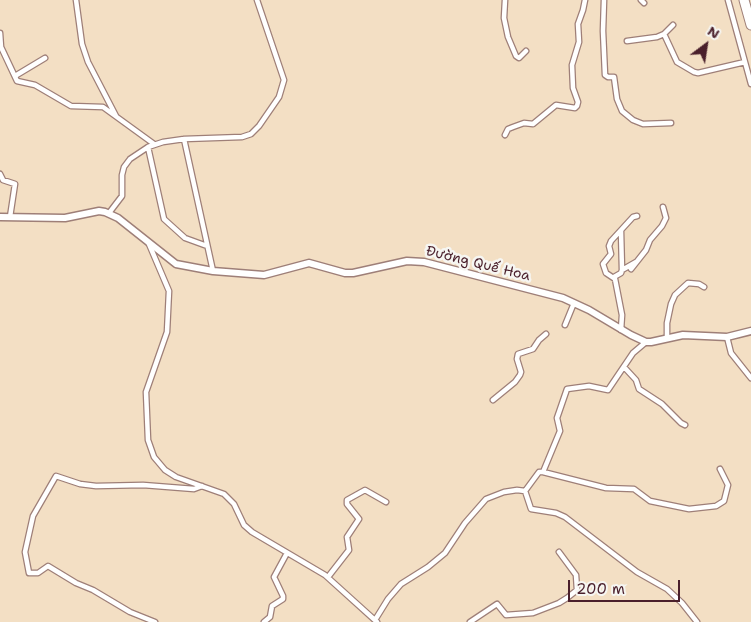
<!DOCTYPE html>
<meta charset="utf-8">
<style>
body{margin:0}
#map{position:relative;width:751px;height:622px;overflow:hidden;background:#f3dfc4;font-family:"Shantell Sans",sans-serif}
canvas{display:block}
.north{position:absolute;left:681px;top:20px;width:50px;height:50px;-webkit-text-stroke:4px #f6f6f2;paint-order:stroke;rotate:31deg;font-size:14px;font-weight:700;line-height:20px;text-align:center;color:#4a1f2b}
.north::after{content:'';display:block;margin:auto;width:18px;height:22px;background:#4a1f2b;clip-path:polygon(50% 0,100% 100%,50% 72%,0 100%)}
.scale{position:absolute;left:568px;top:580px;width:112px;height:22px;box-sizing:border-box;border:2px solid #4a1f2b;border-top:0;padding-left:6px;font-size:15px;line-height:18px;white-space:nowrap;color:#4a1f2b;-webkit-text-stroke:4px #f6f6f2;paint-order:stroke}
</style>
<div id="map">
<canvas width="751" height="622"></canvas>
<div class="north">N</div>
<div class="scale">200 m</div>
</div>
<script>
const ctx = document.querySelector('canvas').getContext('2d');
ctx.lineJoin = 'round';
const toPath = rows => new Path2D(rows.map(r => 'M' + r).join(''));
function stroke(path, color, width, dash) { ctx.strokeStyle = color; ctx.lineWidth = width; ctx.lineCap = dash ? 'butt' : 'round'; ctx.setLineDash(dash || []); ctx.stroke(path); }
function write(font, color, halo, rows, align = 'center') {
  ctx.font = font + ' "Shantell Sans",sans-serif'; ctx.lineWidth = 5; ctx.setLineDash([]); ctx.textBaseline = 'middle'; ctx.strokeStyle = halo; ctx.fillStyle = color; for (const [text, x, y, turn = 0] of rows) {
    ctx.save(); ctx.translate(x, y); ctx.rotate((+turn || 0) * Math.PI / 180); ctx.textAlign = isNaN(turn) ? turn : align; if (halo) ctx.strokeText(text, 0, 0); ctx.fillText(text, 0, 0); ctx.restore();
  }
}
const street = toPath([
 [76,0,82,44,88,62,116,116],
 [505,0,504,18,508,37,516,56,519,58,526,51],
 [604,0,603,31,605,75,608,77,614,77,617,99,622,111,633,120,643,124,671,123],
 [641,0,644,3],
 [728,0,751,84],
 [0,33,1,47,17,81,35,85,71,106,103,107,154,144],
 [664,34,677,62,694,72,698,73,745,62],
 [627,41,657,37,664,34,673,25],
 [15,76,45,58],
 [505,135,508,129,513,127,524,123,533,124,556,105,575,108,577,106,578,102,573,88,572,65,579,42,578,24,583,10,585,0],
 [184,139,213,271],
 [148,147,164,219,185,238,207,246],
 [0,174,3,180,15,184,10,217],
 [109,213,122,196,122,175,124,167,130,159,148,147,163,142,184,139,242,137,251,134,259,126,279,97,284,80,257,0],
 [149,244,169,291,167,332,146,392,148,440,154,457,165,470,176,477,224,494,234,504,244,525,252,532,325,575,377,622],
 [631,269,646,250,650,240,662,226,666,218,663,207],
 [622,270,636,262],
 [614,277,621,273,622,270,621,231],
 [565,325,574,303],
 [621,330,622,315,615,279,606,273,603,264,611,254,609,246,611,241,633,217,637,216],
 [727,337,731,353,751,378],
 [667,338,667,323,671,304,675,295,688,283,699,284,704,287],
 [624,367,636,380,639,389,662,404,681,423,685,425],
 [493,400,515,382,520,375,521,372,517,359,518,354,533,349,539,340,546,334],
 [543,472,560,431,557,418,567,389,589,386,608,390,633,353,646,342],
 [525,491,531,509,556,513,565,517,637,572,667,589,682,603,697,622],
 [328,577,349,550,347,537,359,519,347,504,347,500,365,490,386,502],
 [375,620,388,599,401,584,428,567,445,553,465,523,486,499,504,492,517,490,525,491,539,472,543,472,606,488,634,489,650,501,689,509,716,506,724,501,728,485,720,469],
 [155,622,130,612,93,590,76,583,48,566,38,573,29,573,25,552,33,516,56,476,80,484,96,486,143,485,194,489,202,486],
 [264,622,270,617,272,606,283,599,283,596,274,577,287,553],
 [470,622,497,604,506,615,533,613,559,603,567,598,577,590,576,575,559,552]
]);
const secondary = toPath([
 [0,217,65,218,99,211,105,212,118,218,176,264,213,271,264,275,309,263,345,273,353,273,407,261,424,262,563,298,589,310,631,335,646,342,651,342,683,335,727,337,751,331]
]);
const highway = toPath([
 [744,0,751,25]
]);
const streetNames = [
 ["Đường Quế Hoa",478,264,14]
];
stroke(street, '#9e7f78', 7);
stroke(secondary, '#9e7f78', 9);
stroke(highway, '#9e7f78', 11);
stroke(street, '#fff', 4.5);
stroke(secondary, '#fff', 6);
stroke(highway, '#fff', 9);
write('14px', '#4a1f2b', '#f6f6f2', streetNames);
</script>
